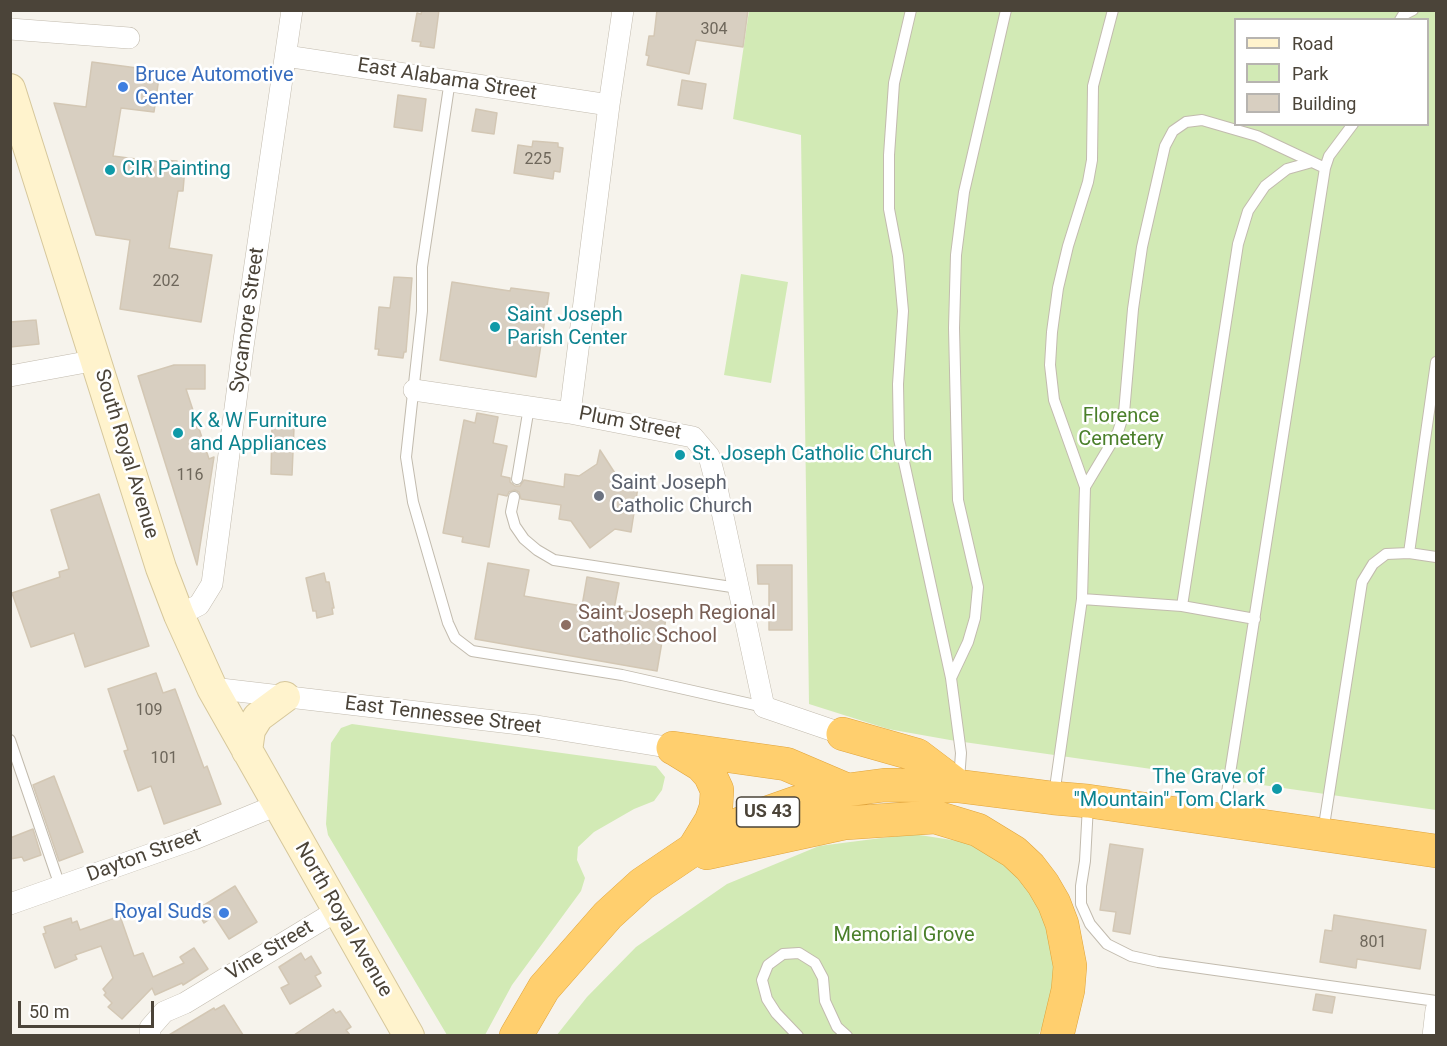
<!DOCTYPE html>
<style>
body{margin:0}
#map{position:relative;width:1447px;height:1046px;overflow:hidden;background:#f6f3ec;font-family:Roboto,sans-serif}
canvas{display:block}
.frame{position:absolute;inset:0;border:12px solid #4b4439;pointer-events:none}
.legend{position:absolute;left:1234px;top:18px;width:195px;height:108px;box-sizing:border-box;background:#fff;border:2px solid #b7b4b0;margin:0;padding:8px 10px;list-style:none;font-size:18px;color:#4b4439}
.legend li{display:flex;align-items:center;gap:12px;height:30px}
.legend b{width:30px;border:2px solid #b7b4b0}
.scale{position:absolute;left:18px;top:1001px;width:136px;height:27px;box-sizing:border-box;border:3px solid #4b4439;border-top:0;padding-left:8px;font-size:18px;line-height:21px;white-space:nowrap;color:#4b4439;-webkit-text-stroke:4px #fff;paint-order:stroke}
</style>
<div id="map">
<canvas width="1447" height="1046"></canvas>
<div class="frame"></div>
<ul class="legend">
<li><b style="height:8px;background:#fff3cd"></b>Road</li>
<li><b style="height:16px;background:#d2eab5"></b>Park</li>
<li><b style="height:16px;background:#d8cfc1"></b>Building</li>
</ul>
<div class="scale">50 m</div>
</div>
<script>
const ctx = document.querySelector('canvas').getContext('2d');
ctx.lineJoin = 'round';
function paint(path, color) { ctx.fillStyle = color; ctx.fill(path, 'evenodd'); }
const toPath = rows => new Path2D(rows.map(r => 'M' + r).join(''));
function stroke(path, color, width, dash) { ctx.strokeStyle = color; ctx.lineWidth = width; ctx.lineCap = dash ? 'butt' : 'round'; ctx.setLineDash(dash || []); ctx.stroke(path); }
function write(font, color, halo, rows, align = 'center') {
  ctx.font = font + ' Roboto,sans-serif'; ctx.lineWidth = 5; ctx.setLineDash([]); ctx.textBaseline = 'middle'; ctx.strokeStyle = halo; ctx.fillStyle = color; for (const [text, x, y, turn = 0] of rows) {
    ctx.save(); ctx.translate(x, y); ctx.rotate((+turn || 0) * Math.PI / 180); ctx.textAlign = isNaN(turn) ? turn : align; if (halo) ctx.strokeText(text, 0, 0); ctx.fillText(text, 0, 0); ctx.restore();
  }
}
const green = toPath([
 [749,11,1436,11,1436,810,950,740,888,729,809,704,801,135,733,119],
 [1236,20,1428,20,1428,124,1236,124],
 [741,274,788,282,771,383,724,375],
 [352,724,656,766,665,777,662,790,654,801,634,809,594,832,578,847,577,860,585,878,581,891,512,985,485,1035,447,1035,328,835,326,824,331,743,341,728],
 [913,834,965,842,1010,867,1045,911,1058,964,1053,1008,1038,1035,556,1036,587,997,636,947,727,884,819,846]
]);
const building = toPath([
 [422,10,439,10,434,48,420,46,421,42,412,41,417,13,421,14,422,10],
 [657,10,748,10,743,47,696,40,689,74,647,65,649,56,646,55,649,36,654,36,657,10],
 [92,62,160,71,154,112,121,108,113,156,159,162,159,160,177,161,176,166,185,167,183,191,178,191,169,248,212,255,201,322,120,309,130,240,96,235,54,103,86,107,92,62],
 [682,80,706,84,702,109,678,105,682,80],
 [398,95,426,99,422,131,394,127,398,95],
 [476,109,497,113,494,134,472,131,476,109],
 [533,141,558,143,558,147,563,148,560,172,554,171,553,179,514,173,518,145,532,147,533,141],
 [394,277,412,278,406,352,404,352,403,358,378,355,379,349,375,349,379,307,390,308,394,277],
 [452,282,510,291,511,288,549,293,536,377,440,360,452,282],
 [36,320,39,344,10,347,10,322,36,320],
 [174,365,205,365,205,389,186,389,209,459,214,457,197,565,138,376,174,365],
 [477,413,498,417,493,443,507,446,501,476,510,478,510,482,515,486,520,486,524,480,564,487,565,474,579,476,597,464,600,450,622,484,638,487,631,532,615,529,590,548,571,521,559,519,561,505,521,499,519,492,515,490,509,492,507,496,498,494,489,547,462,542,463,537,443,533,464,420,475,423,477,413],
 [272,427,294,428,292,475,271,474,272,427],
 [99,494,149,646,85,667,74,633,31,647,12,593,60,577,59,572,69,569,51,510,99,494],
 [488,563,529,570,524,596,582,606,587,577,619,583,614,609,666,618,657,671,475,639,488,563],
 [757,565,792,565,792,630,769,630,769,584,758,584,757,565],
 [324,573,326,582,329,582,334,608,332,608,333,614,317,618,316,611,313,611,306,578,324,573],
 [156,673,163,693,175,689,204,768,207,766,221,804,164,824,151,786,138,791,124,751,128,750,108,689,156,673],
 [54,776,83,852,59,861,33,785,54,776],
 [33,829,41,855,24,861,22,857,10,859,10,838,33,829],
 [1110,844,1143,849,1130,934,1113,931,1116,912,1100,910,1110,844],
 [235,886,257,922,229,939,214,916,204,923,196,910,235,886],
 [1334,915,1426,930,1420,969,1357,959,1356,968,1320,962,1325,930,1332,931,1334,915],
 [120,916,134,956,143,953,153,977,184,963,180,957,194,948,208,969,183,985,182,983,155,995,152,988,122,1019,108,1007,112,1003,104,995,106,993,103,989,113,978,101,946,75,955,77,959,55,968,43,934,46,933,44,927,71,918,72,923,77,921,80,930,120,916],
 [301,953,305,960,311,956,321,973,315,976,321,986,290,1004,281,988,289,984,279,967,301,953],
 [1316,994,1335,997,1332,1013,1313,1010,1316,994],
 [224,1005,243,1035,169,1035,214,1008,215,1010,224,1005],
 [333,1009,336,1013,340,1011,351,1027,346,1030,350,1035,294,1035,333,1009]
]);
const lane = toPath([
 [911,10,894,83,889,155,889,209,898,256,903,311,898,384,899,439,951,678,961,753,959,780],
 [1400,20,1403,15,1413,10],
 [450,80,422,267,422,311,406,457,413,502,448,623,455,638,472,651,622,675,764,707],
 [517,479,529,407],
 [1085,487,1054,400,1050,365,1052,332,1058,288,1068,246,1088,182,1092,160,1093,86,1113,10],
 [514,497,511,512,515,526,524,539,537,550,554,560,738,588],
 [1409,553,1436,362],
 [1082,599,1182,606,1255,619],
 [1182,606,1238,244,1248,211,1265,186,1287,169,1312,162],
 [951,678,968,642,975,618,978,587,958,500,954,328,956,255,964,192,1006,10],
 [10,740,60,886],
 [1054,795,1082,599,1085,487,1118,432,1124,413,1133,309,1142,247,1165,146,1173,131,1186,122,1202,120,1257,136,1325,168],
 [1088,805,1085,861,1081,886,1081,904,1090,924,1107,944,1131,956,1158,962,1436,1001],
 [1223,818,1325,168,1329,156,1353,124],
 [1323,832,1362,582,1373,564,1386,554,1409,553,1436,557],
 [798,1036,776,1013,767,999,762,980,768,965,783,954,799,953,815,963,823,978,825,1001,837,1027,847,1036]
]);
const street = toPath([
 [10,29,129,38],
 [286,56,609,105],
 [10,376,97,360],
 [414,390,570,413,693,437,709,456,715,479,764,707,843,734],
 [570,413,609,105,623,10],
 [179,615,199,605,212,584,243,347,292,10],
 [212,688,537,726,673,748],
 [10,904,194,839,277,805],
 [150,1036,150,1028,164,1012,185,1003,338,910],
 [1433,1036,1436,1010]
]);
const secondary = toPath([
 [10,89,161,568,179,615,212,688,409,1036],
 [247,751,250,730,258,717,285,697]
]);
const highway = toPath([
 [843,734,917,755,958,786],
 [673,748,786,764,847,790],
 [675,749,701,765,710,775,717,790,716,807,711,821,695,847],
 [707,853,845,823,935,817,978,830,1014,852,1030,867,1043,884,1054,903,1062,924,1070,966,1068,990,1057,1036],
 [516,1036,544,988,608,915,642,884,713,836,755,817,795,803,847,790,885,785,958,786,1053,798,1088,801,1436,851]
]);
const markers = [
 [123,87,6,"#3f7fe0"],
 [110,170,6,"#0f9aa8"],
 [495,327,6,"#0f9aa8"],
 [178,433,6,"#0f9aa8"],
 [680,455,6,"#0f9aa8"],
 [599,496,6,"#6b7280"],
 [566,625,6,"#8d6e63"],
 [1277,789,6,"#0f9aa8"],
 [224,913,6,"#3f7fe0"]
];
const numberNames = [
 ["304",714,30],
 ["225",538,160],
 ["202",166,282],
 ["116",190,476],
 ["109",149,711],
 ["101",164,759],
 ["801",1373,943]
];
const shields = [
 [768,812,63]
];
const shieldNames = [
 ["US 43",768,812]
];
const shopNames = [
 ["Bruce Automotive",135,76],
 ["Center",135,99],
 ["Royal Suds",212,913,"right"]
];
const streetNames = [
 ["East Alabama Street",447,80,9],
 ["Sycamore Street",248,320,-82],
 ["Plum Street",630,424,11],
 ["South Royal Avenue",126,454,73],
 ["East Tennessee Street",443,716,7],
 ["Dayton Street",144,856,-20],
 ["North Royal Avenue",343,920,60],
 ["Vine Street",270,951,-31]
];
const cultureNames = [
 ["CIR Painting",122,170],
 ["Saint Joseph",507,316],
 ["Parish Center",507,339],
 ["K & W Furniture",190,422],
 ["and Appliances",190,445],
 ["St. Joseph Catholic Church",692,455],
 ["The Grave of",1265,778,"right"],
 ["\"Mountain\" Tom Clark",1265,801,"right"]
];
const parkNames = [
 ["Florence",1121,417],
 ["Cemetery",1121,440],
 ["Memorial Grove",904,936]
];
const worshipNames = [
 ["Saint Joseph",611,484],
 ["Catholic Church",611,507]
];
const educationNames = [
 ["Saint Joseph Regional",578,614],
 ["Catholic School",578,637]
];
paint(green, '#d2eab5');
paint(building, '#d8cfc1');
stroke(building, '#d3c7b4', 1.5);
stroke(lane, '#c2bbae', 12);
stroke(street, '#c2bbae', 22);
stroke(secondary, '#d6c79b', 32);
stroke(highway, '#e0a43c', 34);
stroke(lane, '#fff', 10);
stroke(street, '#fff', 21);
stroke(secondary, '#fff3cd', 30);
stroke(highway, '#ffcf6e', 33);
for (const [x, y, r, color] of markers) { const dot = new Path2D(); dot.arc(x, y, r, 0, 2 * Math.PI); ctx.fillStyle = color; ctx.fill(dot); stroke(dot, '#fff', 2); }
write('16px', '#6e675b', null, numberNames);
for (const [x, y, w] of shields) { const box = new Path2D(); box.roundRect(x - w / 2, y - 15, w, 30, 4.5); ctx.fillStyle = '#fff'; ctx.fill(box); stroke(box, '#4b4439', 1.5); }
write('bold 18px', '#4b4439', null, shieldNames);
write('20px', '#366cbe', '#fff', shopNames, 'left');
write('20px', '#4b4439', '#fff', streetNames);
write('20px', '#0d838f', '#fff', cultureNames, 'left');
write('20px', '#4a7f2a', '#fff', parkNames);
write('20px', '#5b616d', '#fff', worshipNames, 'left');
write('20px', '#785e54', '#fff', educationNames, 'left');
</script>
